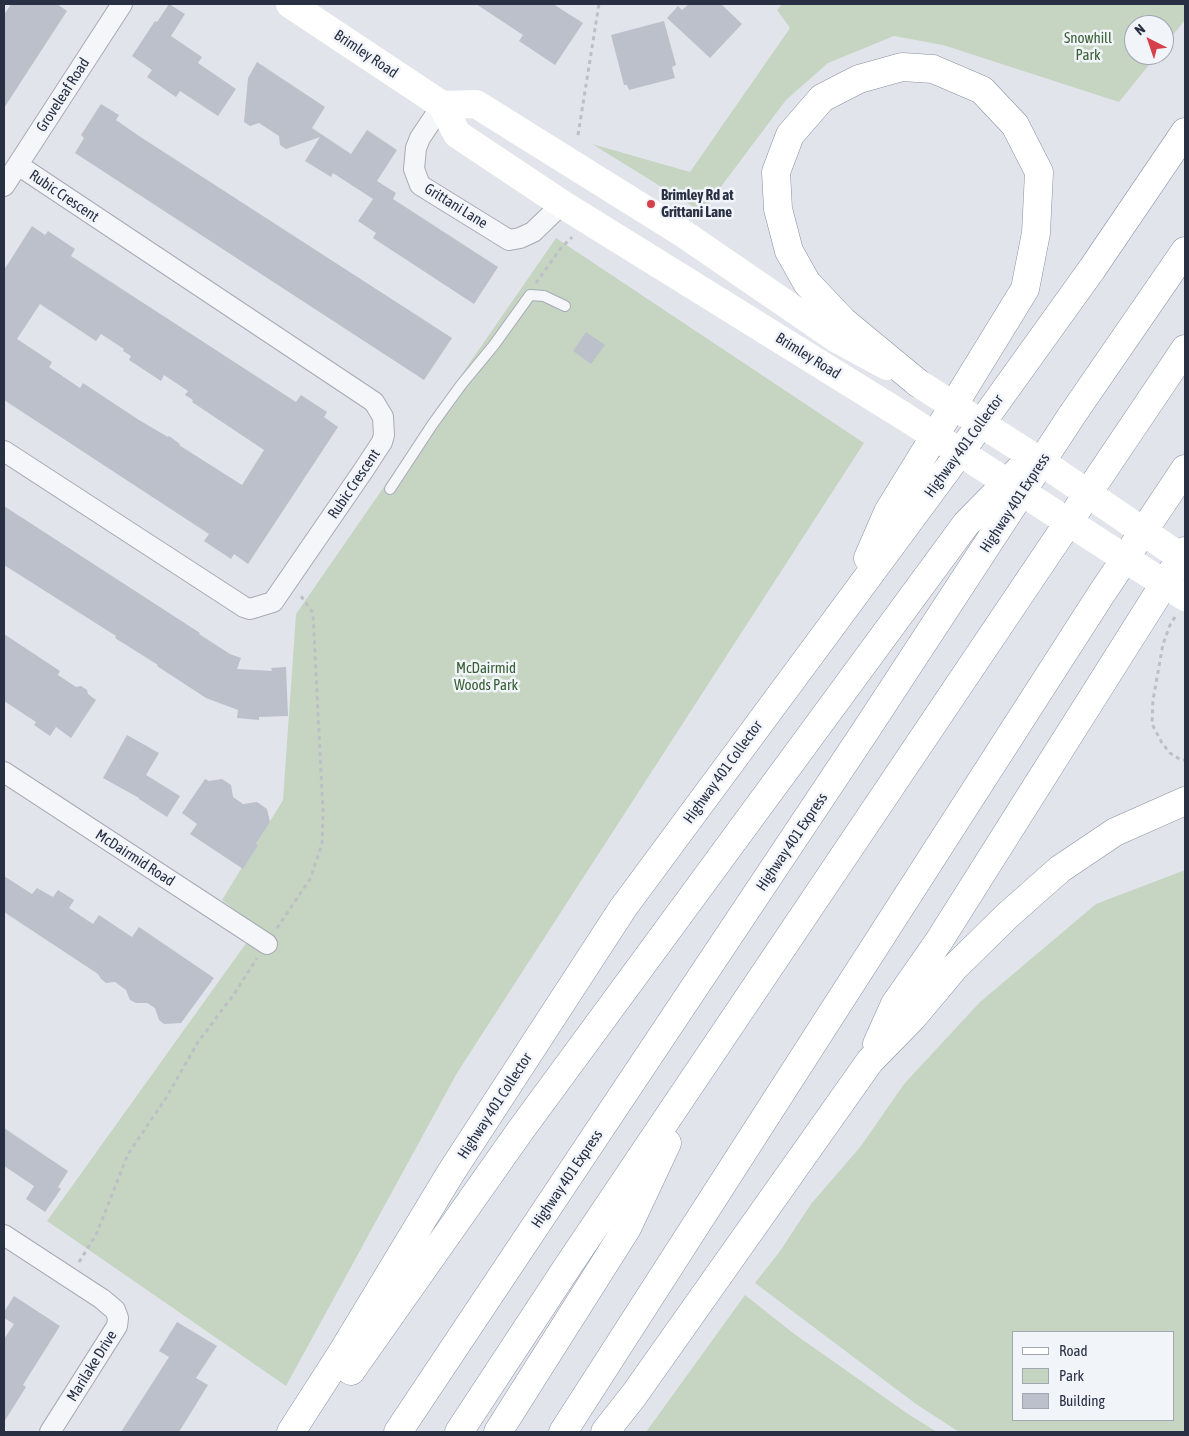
<!DOCTYPE html>
<style>
body{margin:0}
#map{position:relative;width:1189px;height:1436px;overflow:hidden;background:#e2e4eb;font-family:"Asap Condensed",sans-serif}
canvas{display:block}
.frame{position:absolute;inset:0;border:5px solid #293044;pointer-events:none}
.legend{position:absolute;left:1012px;top:1331px;width:162px;height:90px;box-sizing:border-box;background:#f1f4f8;border:1px solid #a1a6b0;margin:0;padding:6px 9px;list-style:none;font-size:15px;color:#293044}
.legend li{display:flex;align-items:center;gap:10px;height:25px}
.legend b{width:25px;border:1px solid #a1a6b0}
.north{position:absolute;left:1124px;top:15px;width:50px;height:50px;box-sizing:border-box;background:#f1f4f8;border:1px solid #a1a6b0;border-radius:50%;rotate:319deg;font-size:14px;font-weight:700;line-height:20px;text-align:center;color:#293044}
.north::after{content:'';display:block;margin:auto;width:18px;height:22px;background:#d5414b;clip-path:polygon(50% 0,100% 100%,50% 72%,0 100%)}
</style>
<div id="map">
<canvas width="1189" height="1436"></canvas>
<div class="frame"></div>
<ul class="legend">
<li><b style="height:6px;background:#fff"></b>Road</li>
<li><b style="height:14px;background:#c6d5c2"></b>Park</li>
<li><b style="height:14px;background:#bbc0cb"></b>Building</li>
</ul>
<div class="north">N</div>
</div>
<script>
const ctx = document.querySelector('canvas').getContext('2d');
ctx.lineJoin = 'round';
function paint(path, color) { ctx.fillStyle = color; ctx.fill(path, 'evenodd'); }
const toPath = rows => new Path2D(rows.map(r => 'M' + r).join(''));
function stroke(path, color, width, dash) { ctx.strokeStyle = color; ctx.lineWidth = width; ctx.lineCap = dash ? 'butt' : 'round'; ctx.setLineDash(dash || []); ctx.stroke(path); }
function write(font, color, halo, rows, align = 'center') {
  ctx.font = font + ' "Asap Condensed",sans-serif'; ctx.lineWidth = 5; ctx.setLineDash([]); ctx.textBaseline = 'middle'; ctx.strokeStyle = halo; ctx.fillStyle = color; for (const [text, x, y, turn = 0] of rows) {
    ctx.save(); ctx.translate(x, y); ctx.rotate((+turn || 0) * Math.PI / 180); ctx.textAlign = isNaN(turn) ? turn : align; if (halo) ctx.strokeText(text, 0, 0); ctx.fillText(text, 0, 0); ctx.restore();
  }
}
const green = toPath([
 [782,4,1185,4,1185,20,1164,46,1164,25,1134,25,1134,55,1157,55,1119,102,943,45,894,36,828,63,786,100,702,212,592,144,690,172,790,28,777,10],
 [556,238,864,443,457,1073,286,1386,47,1221,257,928,222,900,283,800,296,614],
 [1185,870,1185,1432,959,1432,916,1404,755,1283,780,1251,811,1204,861,1146,904,1084,980,1002,1096,904],
 [1013,1332,1173,1332,1173,1420,1013,1420],
 [745,1295,793,1333,908,1414,937,1432,646,1432]
]);
const building = toPath([
 [11,4,57,4,67,11,4,108,4,15],
 [169,4,185,14,171,36,202,57,198,63,236,89,218,116,180,91,176,97,147,77,152,70,132,56,155,21,157,22],
 [476,4,553,4,583,23,555,65,519,41,523,35],
 [689,4,721,4,742,24,710,58,667,18,678,6,682,10],
 [664,21,676,65,672,67,675,78,629,90,627,85,624,85,611,35],
 [257,62,325,107,312,128,351,154,367,130,397,150,377,181,396,193,393,199,498,267,474,304,373,238,376,233,358,221,373,199,333,173,331,177,305,161,320,137,286,149,280,145,279,136,259,123,250,126,244,122,248,78],
 [101,104,119,115,116,120,139,136,452,338,424,380,75,153,84,138,81,135],
 [32,226,45,235,48,231,75,249,71,256,296,402,301,395,327,412,324,417,338,427,248,564,234,554,231,559,204,541,209,534,4,400,4,270],
 [40,304,96,341,101,334,124,349,123,351,131,356,129,360,161,381,164,375,188,391,185,395,193,400,192,402,264,450,242,485,179,445,180,444,169,436,168,437,139,420,83,383,80,388,49,367,52,362,17,339],
 [586,332,605,345,591,364,573,351],
 [4,506,200,633,199,634,230,654,241,658,237,669,272,671,271,668,286,667,288,716,259,717,259,720,237,718,238,710,206,698,157,666,158,665,115,638,116,636,4,565],
 [4,634,60,671,58,675,76,687,81,686,87,690,88,694,96,700,71,738,56,727,50,736,34,725,36,722,4,701],
 [127,735,159,753,146,775,180,796,167,817,139,799,139,798,103,778],
 [205,779,209,781,222,779,231,785,233,797,243,804,257,802,267,809,270,822,256,844,258,845,243,869,190,834,197,824,182,813],
 [4,876,32,894,37,888,53,897,58,890,74,900,69,908,93,924,99,915,132,937,139,927,214,978,181,1023,164,1024,159,1020,155,1008,147,1003,136,1003,130,1000,126,990,115,982,106,983,101,979,98,974,4,912],
 [4,1128,68,1171,58,1187,61,1189,45,1212,26,1199,34,1186,4,1166],
 [14,1296,60,1326,23,1385,26,1387,4,1422,4,1339,14,1324,4,1318,4,1312],
 [177,1322,217,1346,196,1378,208,1385,179,1432,121,1432,169,1357,159,1351]
]);
const path = toPath([
 [578,135,599,4],
 [536,283,560,249,572,237],
 [1175,617,1170,625,1163,644,1153,700,1152,724,1162,743,1170,753,1181,760,1185,760],
 [277,928,310,879,322,844,323,812,313,613,301,596],
 [79,1262,96,1235,128,1154,166,1098,198,1042,234,994,257,958]
]);
const service = toPath([
 [390,489,432,425,461,385,494,345,530,295,544,296,565,306]
]);
const minor = toPath([
 [442,105,420,138,416,148,414,169,420,185,509,240,520,238,533,232,562,204],
 [4,186,122,4],
 [4,451,244,607,250,609,273,602,363,471,382,442,384,435,383,417,374,402,18,165],
 [4,772,267,944],
 [4,1235,102,1299,115,1310,118,1318,117,1326,50,1432]
]);
const secondary = toPath([
 [290,4,442,105,457,134,562,204,902,415],
 [442,105,476,104,681,232,837,339,887,366]
]);
const motorway = toPath([
 [868,558,888,512,1025,289,1036,233,1039,172,1015,125,982,90,933,69,902,67,859,79,822,98,790,135,776,172,778,209,789,251,807,283,843,321,918,383],
 [877,1044,895,1004,939,941,1185,551],
 [351,1371,520,1131,966,524,1022,467],
 [291,1432,343,1351,450,1174,623,908,975,432,1092,269,1185,132],
 [398,1432,866,730,1072,415,1185,251],
 [459,1432,568,1266,1185,349],
 [498,1432,627,1228,667,1143],
 [563,1432,1100,596,1185,469],
 [605,1432,634,1395,870,1061,913,1017,955,967,1008,915,1060,869,1115,832,1185,801]
]);
const secondaryBridge = toPath([
 [918,383,1046,465,1185,560],
 [902,415,1185,597]
]);
const markers = [
 [651,204,5,"#d5414b"]
];
const parkNames = [
 ["Snowhill",1088,38],
 ["Park",1088,55],
 ["McDairmid",486,668],
 ["Woods Park",486,685]
];
const streetNames = [
 ["Brimley Road",366,54,34],
 ["Groveleaf Road",63,95,-57],
 ["Rubic Crescent",64,196,34],
 ["Grittani Lane",456,206,32],
 ["Brimley Road",808,356,32],
 ["Highway 401 Collector",964,446,-54],
 ["Rubic Crescent",354,484,-56],
 ["Highway 401 Express",1015,503,-57],
 ["Highway 401 Collector",723,772,-54],
 ["Highway 401 Express",792,842,-56],
 ["McDairmid Road",135,858,33],
 ["Highway 401 Collector",495,1106,-57],
 ["Highway 401 Express",567,1179,-56],
 ["Marilake Drive",92,1366,-58]
];
const poiNames = [
 ["Brimley Rd at",661,195],
 ["Grittani Lane",661,212]
];
paint(green, '#c6d5c2');
paint(building, '#bbc0cb');
stroke(service, '#a7aab6', 12);
stroke(minor, '#a7aab6', 22);
stroke(motorway, '#8890a2', 29);
stroke(path, '#bcbfc6', 3, [4, 4]);
stroke(service, '#f5f6f9', 10);
stroke(minor, '#f5f6f9', 20);
stroke(secondary, '#fff', 28);
stroke(motorway, '#fff', 28);
stroke(secondaryBridge, '#fff', 28);
for (const [x, y, r, color] of markers) { const dot = new Path2D(); dot.arc(x, y, r, 0, 2 * Math.PI); ctx.fillStyle = color; ctx.fill(dot); stroke(dot, '#f1f4f8', 2); }
write('15px', '#3a6035', '#f1f4f8', parkNames);
write('15px', '#293044', '#f1f4f8', streetNames);
write('bold 15px', '#293044', '#f1f4f8', poiNames, 'left');
</script>
